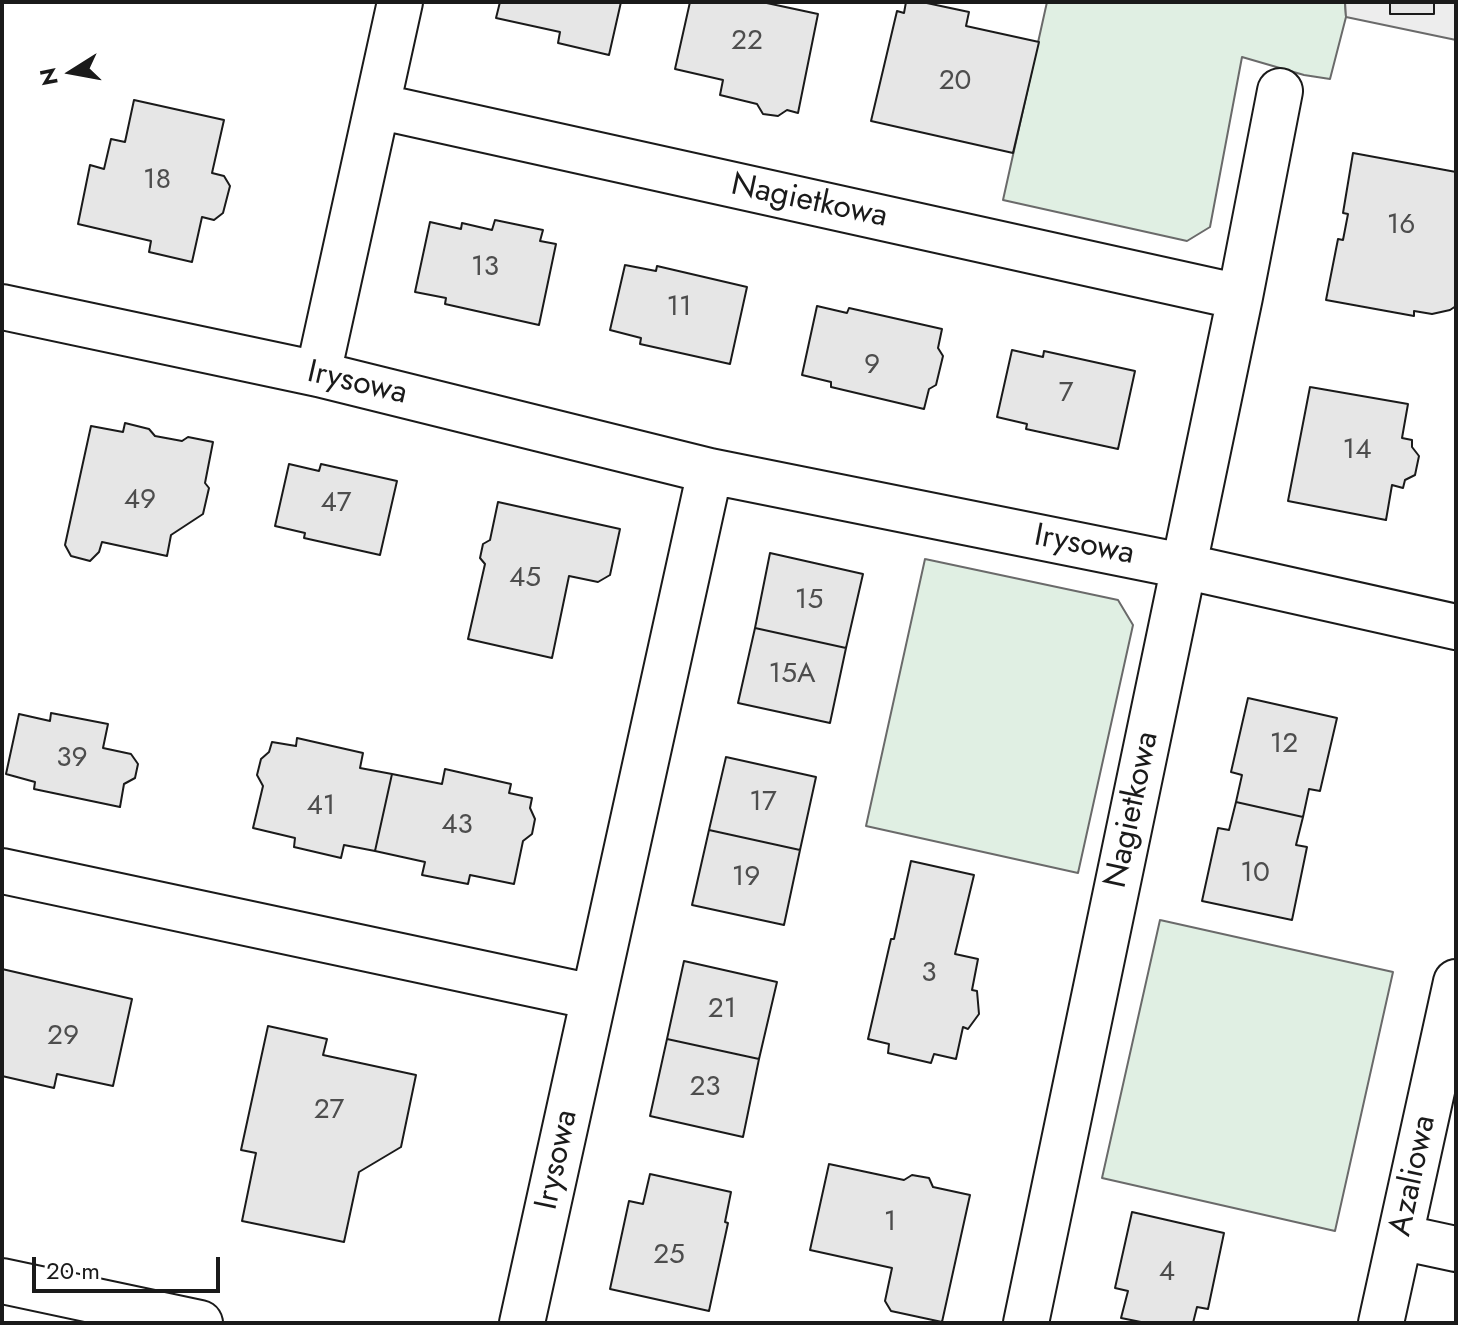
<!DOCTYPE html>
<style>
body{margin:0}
#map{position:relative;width:1458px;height:1325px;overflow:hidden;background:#fff;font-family:Jost,sans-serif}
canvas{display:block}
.frame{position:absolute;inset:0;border:4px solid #1a1a1a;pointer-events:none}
.north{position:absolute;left:32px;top:32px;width:80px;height:80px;-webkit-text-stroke:6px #fff;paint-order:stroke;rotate:259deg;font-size:22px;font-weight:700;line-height:32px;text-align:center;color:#1a1a1a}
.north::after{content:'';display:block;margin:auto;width:28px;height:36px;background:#1a1a1a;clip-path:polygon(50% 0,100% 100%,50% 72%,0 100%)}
.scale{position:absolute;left:32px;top:1257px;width:188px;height:36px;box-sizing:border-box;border:4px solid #1a1a1a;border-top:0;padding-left:10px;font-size:24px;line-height:28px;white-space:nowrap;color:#1a1a1a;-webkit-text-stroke:6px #fff;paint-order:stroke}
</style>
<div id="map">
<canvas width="1458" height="1325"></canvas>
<div class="frame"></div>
<div class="north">N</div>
<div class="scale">20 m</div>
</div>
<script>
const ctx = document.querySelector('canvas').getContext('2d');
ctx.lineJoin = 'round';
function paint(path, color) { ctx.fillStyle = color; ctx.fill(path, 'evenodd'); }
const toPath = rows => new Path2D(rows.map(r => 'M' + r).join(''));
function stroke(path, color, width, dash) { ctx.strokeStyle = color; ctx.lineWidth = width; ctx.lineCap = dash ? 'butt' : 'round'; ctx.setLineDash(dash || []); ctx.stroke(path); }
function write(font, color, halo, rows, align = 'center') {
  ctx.font = font + ' Jost,sans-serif'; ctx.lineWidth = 6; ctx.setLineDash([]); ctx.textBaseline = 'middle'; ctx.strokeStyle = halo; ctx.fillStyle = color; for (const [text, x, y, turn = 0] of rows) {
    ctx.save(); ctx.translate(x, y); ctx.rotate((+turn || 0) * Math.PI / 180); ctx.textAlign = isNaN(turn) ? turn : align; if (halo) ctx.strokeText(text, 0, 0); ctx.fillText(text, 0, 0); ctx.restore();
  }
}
const green = toPath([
 [1047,2,1345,2,1346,17,1330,79,1304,75,1242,57,1210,227,1187,241,1003,200,1047,2],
 [925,559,1118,600,1133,625,1078,873,866,826,925,559],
 [1160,920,1393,972,1335,1231,1102,1178,1160,920]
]);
const parking = toPath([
 [1345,2,1456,2,1456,40,1346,17,1345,2]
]);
const building = toPath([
 [500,2,621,2,609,55,558,43,560,32,496,18,500,2],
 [690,2,762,2,818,14,798,113,787,110,778,116,763,114,757,104,720,95,723,80,675,69,690,2],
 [906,2,922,2,969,12,966,26,1039,42,1013,153,871,121,897,11,904,13,906,2],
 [1390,2,1434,2,1434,14,1390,14,1390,2],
 [134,100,224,120,212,173,224,176,230,186,223,213,214,220,202,217,192,262,149,252,151,241,78,224,90,165,104,169,111,139,125,142,134,100],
 [1353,153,1456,172,1456,306,1450,310,1432,314,1414,311,1414,316,1326,300,1338,239,1343,240,1348,214,1343,213,1353,153],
 [495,220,543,230,540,241,556,244,539,325,445,304,446,298,415,292,430,222,461,229,462,223,492,230,495,220],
 [625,265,656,271,657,266,747,287,730,364,640,344,641,338,610,330,625,265],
 [817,306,847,313,849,308,942,329,938,348,943,356,936,385,929,389,924,409,831,387,831,382,802,375,817,306],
 [1012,350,1043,357,1044,351,1135,371,1118,449,1026,429,1027,424,997,417,1012,350],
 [1310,387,1408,404,1402,438,1412,440,1412,447,1419,456,1415,475,1405,480,1403,488,1392,485,1386,520,1288,501,1310,387],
 [125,423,149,429,155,436,182,441,188,437,213,442,205,483,209,488,203,514,171,535,167,556,102,542,99,552,90,561,71,556,65,545,91,426,123,432,125,423],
 [289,464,319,471,321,464,397,481,380,555,304,538,305,533,275,526,289,464],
 [498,502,620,529,610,575,598,582,569,576,552,658,468,639,485,564,480,558,483,544,490,540,498,502],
 [770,553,863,574,846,648,755,628,770,553],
 [755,628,846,648,830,723,738,703,755,628],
 [1248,698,1337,718,1320,791,1309,789,1303,817,1236,802,1242,775,1231,772,1248,698],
 [51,713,108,724,103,748,131,754,138,764,135,778,124,784,120,807,34,789,35,782,6,774,19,714,50,721,51,713],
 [297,738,363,753,360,768,392,774,375,851,344,845,341,858,294,847,295,838,253,828,263,786,257,775,261,759,269,752,272,742,296,746,297,738],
 [726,757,816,777,800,850,709,830,726,757],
 [445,769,511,784,509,793,532,798,530,808,535,819,532,834,523,841,514,884,470,875,468,884,422,875,425,862,375,851,392,774,442,784,445,769],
 [1236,802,1303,817,1296,845,1307,847,1292,920,1202,901,1218,828,1229,830,1236,802],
 [709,830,800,850,784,925,692,905,709,830],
 [911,861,974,875,955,954,978,959,972,990,977,991,979,1014,968,1029,963,1027,956,1059,934,1054,931,1063,888,1053,889,1044,868,1039,891,939,894,939,911,861],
 [684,961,777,982,759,1059,667,1039,684,961],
 [2,969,132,999,113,1086,57,1074,54,1088,2,1076,2,969],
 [268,1026,327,1039,323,1055,416,1075,401,1147,359,1172,344,1242,242,1221,256,1153,241,1150,268,1026],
 [667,1039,759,1059,743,1137,650,1116,667,1039],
 [829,1164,904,1180,912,1175,929,1178,933,1187,970,1195,942,1322,891,1311,885,1301,892,1268,810,1250,829,1164],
 [650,1174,731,1192,725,1222,728,1223,709,1311,610,1289,629,1201,643,1204,650,1174],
 [1132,1212,1224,1233,1208,1309,1197,1307,1193,1323,1146,1323,1121,1318,1128,1291,1115,1288,1132,1212]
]);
const minor = toPath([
 [377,106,1240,297],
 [2,307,318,374,710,471,1183,566,1456,627],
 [318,374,400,2],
 [2,871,593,997],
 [1400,1237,1456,1249],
 [2,1281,200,1323],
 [522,1323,710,471],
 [1026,1323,1240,297,1280,91],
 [1381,1323,1456,982]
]);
const numberNames = [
 ["22",747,42],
 ["20",955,82],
 ["18",157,181],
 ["16",1401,226],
 ["13",485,268],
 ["11",679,308],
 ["9",872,366],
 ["7",1066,394],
 ["14",1357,451],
 ["49",140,501],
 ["47",336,504],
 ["45",525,579],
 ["15",809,601],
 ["15A",792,675],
 ["12",1284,745],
 ["39",72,759],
 ["17",763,803],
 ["41",321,807],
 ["43",457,826],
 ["10",1255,874],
 ["19",746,878],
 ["3",929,974],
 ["21",722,1010],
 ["29",63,1037],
 ["23",705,1088],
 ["27",329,1111],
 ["1",890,1223],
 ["25",669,1256],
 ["4",1167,1273]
];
const streetNames = [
 ["Nagietkowa",809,202,12],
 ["Irysowa",357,384,13],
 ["Irysowa",1084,546,11],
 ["Nagietkowa",1133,810,-78],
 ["Irysowa",558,1160,-78],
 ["Azaliowa",1414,1176,-78]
];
paint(green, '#e0efe3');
stroke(green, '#6a6a6a', 2);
paint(parking, '#ededed');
stroke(parking, '#6a6a6a', 2);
paint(building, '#e6e6e6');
stroke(building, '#1a1a1a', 2);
stroke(minor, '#1a1a1a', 48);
stroke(minor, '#fff', 44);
write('28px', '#4d4d4d', null, numberNames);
write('32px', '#1a1a1a', '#fff', streetNames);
</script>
